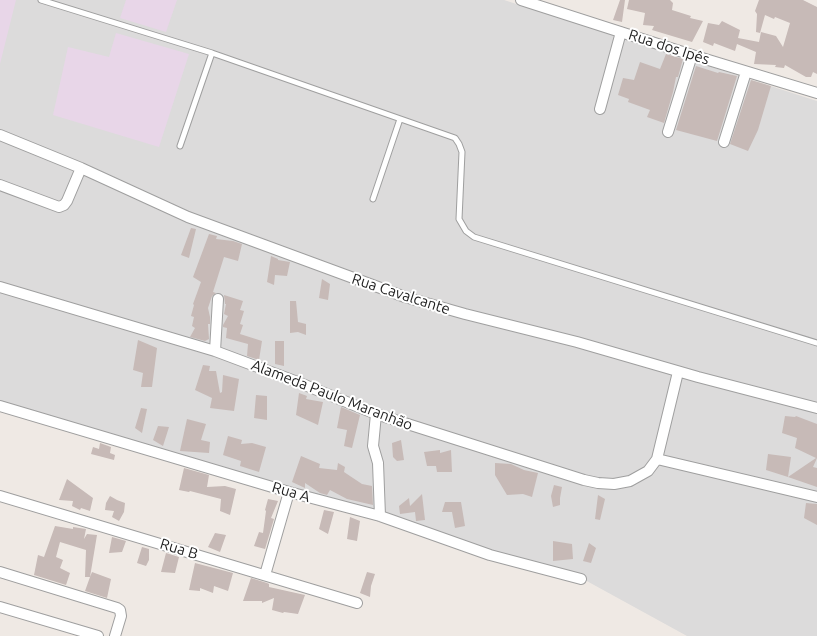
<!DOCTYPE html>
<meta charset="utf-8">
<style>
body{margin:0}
canvas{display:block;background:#efe9e4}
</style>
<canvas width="817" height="636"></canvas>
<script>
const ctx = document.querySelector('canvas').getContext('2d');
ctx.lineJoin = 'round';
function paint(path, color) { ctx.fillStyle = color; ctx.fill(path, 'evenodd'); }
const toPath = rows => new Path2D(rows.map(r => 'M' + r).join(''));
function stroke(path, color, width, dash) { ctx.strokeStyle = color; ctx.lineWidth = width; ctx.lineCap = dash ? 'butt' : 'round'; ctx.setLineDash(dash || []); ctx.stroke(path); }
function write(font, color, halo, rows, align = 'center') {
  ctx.font = font + ' Ubuntu,sans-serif'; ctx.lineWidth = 4; ctx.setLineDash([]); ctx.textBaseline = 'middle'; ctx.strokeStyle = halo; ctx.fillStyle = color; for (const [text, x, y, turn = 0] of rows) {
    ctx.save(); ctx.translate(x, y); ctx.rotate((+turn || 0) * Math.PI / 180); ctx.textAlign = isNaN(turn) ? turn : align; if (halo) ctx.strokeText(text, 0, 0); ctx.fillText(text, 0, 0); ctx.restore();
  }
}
const residential = toPath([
 [0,0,504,0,817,101,817,636,687,636,574,574,151,452,0,405]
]);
const industrial = toPath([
 [0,0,16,0,0,64],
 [126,0,177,0,166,32,120,18],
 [116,33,189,54,159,147,53,115,68,47,109,57]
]);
const building = toPath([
 [620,0,625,0,622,22,613,20],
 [629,0,670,0,673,3,672,10,691,16,690,18,703,21,692,42,652,30,654,26,643,25,645,13,627,9],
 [759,0,803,0,817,7,817,74,813,72,811,77,806,77,785,65,784,68,775,67,776,65,754,64,756,52,737,44,735,51,714,43,713,46,703,42,708,23,719,25,722,21,740,30,738,38,759,42,761,32,776,36,783,47,790,23,775,17,774,19,765,15,760,33,756,32,757,14,755,11],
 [666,54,683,59,678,77,676,77,673,92,664,123,647,117,650,110,628,102,629,99,618,95,623,78,634,80,640,62,660,69],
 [696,66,718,73,719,72,737,76,717,141,676,130],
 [751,80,771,86,758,130,748,151,730,144],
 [191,228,196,229,189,258,181,255],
 [209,234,217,236,216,239,233,241,242,244,238,261,224,257,213,292,216,293,212,296,208,308,210,317,210,324,208,324,209,339,205,341,190,337,195,328,192,326,194,317,191,316,194,305,193,304,201,282,193,277],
 [271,256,278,259,278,260,290,262,287,276,275,275,274,285,267,282],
 [322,279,330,284,328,300,319,298],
 [224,295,243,301,240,310,244,311,240,324,243,325,240,334,262,341,259,360,247,356,248,344,226,338,227,328,223,327,223,325,228,316,224,314,226,304,225,304],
 [290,301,296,301,298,322,306,324,306,335,298,332,290,333],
 [138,340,157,348,152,387,141,387,143,373,133,370],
 [275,341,284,341,284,366,275,364],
 [203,365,210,366,209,371,216,371,220,393,222,392,223,375,239,379,234,411,210,408,212,398,195,390],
 [299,393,307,396,306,399,323,402,318,425,296,415],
 [256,395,267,396,267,420,254,418],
 [341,407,360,415,352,448,344,446,347,430,337,428],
 [141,408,147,409,142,433,135,428],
 [785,416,795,417,796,416,817,424,817,458,813,467,817,468,817,487,788,477,816,458,795,448,797,438,782,433],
 [187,419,206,424,201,440,210,442,209,453,180,451],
 [158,426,169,427,163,446,153,440],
 [228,436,242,440,241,444,252,443,266,447,259,472,240,466,241,461,223,455],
 [401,440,404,460,397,461,393,457,392,443],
 [100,443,111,447,110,453,115,455,114,460,91,454,93,447,99,449],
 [440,450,440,453,451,450,452,472,437,472,436,466,427,466,424,452],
 [768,454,791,457,788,477,766,470],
 [301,456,320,464,319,468,337,470,338,463,345,467,344,472,362,484,372,486,373,505,347,499,330,490,327,495,320,493,305,483,305,488,292,482],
 [495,463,511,464,524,470,538,473,532,497,523,494,507,495,495,475],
 [184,468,209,475,207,487,225,486,236,489,230,515,220,511,221,499,190,491,189,492,179,490],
 [67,479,93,498,90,511,81,508,80,510,72,506,73,501,59,500],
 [554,485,562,487,560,498,560,505,553,507,551,496],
 [422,494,425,520,416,521,415,512,400,514,399,506,409,498,410,506],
 [598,495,605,499,600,520,595,519],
 [110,496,117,500,125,503,124,512,119,521,112,517,114,511,105,510,106,503],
 [268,499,278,501,271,518,274,519,265,549,254,546,259,532,263,533,266,511,265,510],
 [445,502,461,502,465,526,455,528,452,512,442,512],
 [806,503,817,504,817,525,804,518],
 [324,510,334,512,328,534,319,529],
 [350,517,360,521,357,541,347,539],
 [55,526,73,529,73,527,86,529,84,539,87,534,97,535,90,577,92,572,111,579,107,598,85,591,90,577,85,577,86,550,60,542,56,557,63,560,60,568,70,573,66,585,34,575,38,555,44,557],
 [215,533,226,535,220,552,208,547],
 [112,537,126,541,122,552,109,553],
 [553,541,572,544,573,559,553,561],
 [589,543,596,548,591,563,583,561],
 [142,547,149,549,149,560,146,566,137,563],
 [166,553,179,557,175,573,161,572],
 [195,563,233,573,228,591,214,586,213,593,200,588,200,591,189,590],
 [367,572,375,574,371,586,370,597,360,593],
 [251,578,267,583,269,584,269,587,305,595,298,614,284,612,283,613,272,610,274,598,262,603,262,601,243,601]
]);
const service = toPath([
 [41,0,212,53,455,138,459,144,462,152,459,219,466,231,474,237,817,343],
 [180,146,212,53],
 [373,199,400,119]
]);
const minor = toPath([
 [521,0,692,55,817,93],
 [600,109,621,32],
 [668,132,692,55],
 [0,135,81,168,188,217,405,297,465,314,577,342,698,377,817,408],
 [724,142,746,72],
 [0,185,59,207,64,205,67,201,81,168],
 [0,287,215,351,295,381,376,414,584,480,598,483,614,484,630,481,648,471,657,459,678,372],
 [215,351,218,299],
 [0,406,289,492,380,516,490,555,581,579],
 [376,414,373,446,378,463,380,516],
 [657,459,817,497],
 [0,496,357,603],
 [0,572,117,608,120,610,121,616,115,636],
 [265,575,289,492],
 [0,607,98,636]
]);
const streetNames = [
 ["Rua dos Ipês",669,47,18],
 ["Rua Cavalcante",401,294,18],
 ["Alameda Paulo Maranhão",332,395,21],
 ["Rua A",291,492,16],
 ["Rua B",179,549,17]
];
paint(residential, '#dcdbdb');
paint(industrial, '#e8d6e8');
paint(building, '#c7bab7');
stroke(service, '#9f9f9f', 7);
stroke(minor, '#9f9f9f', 12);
stroke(service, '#fff', 5);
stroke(minor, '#fff', 10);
write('15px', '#1e1e1e', '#fff', streetNames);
</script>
